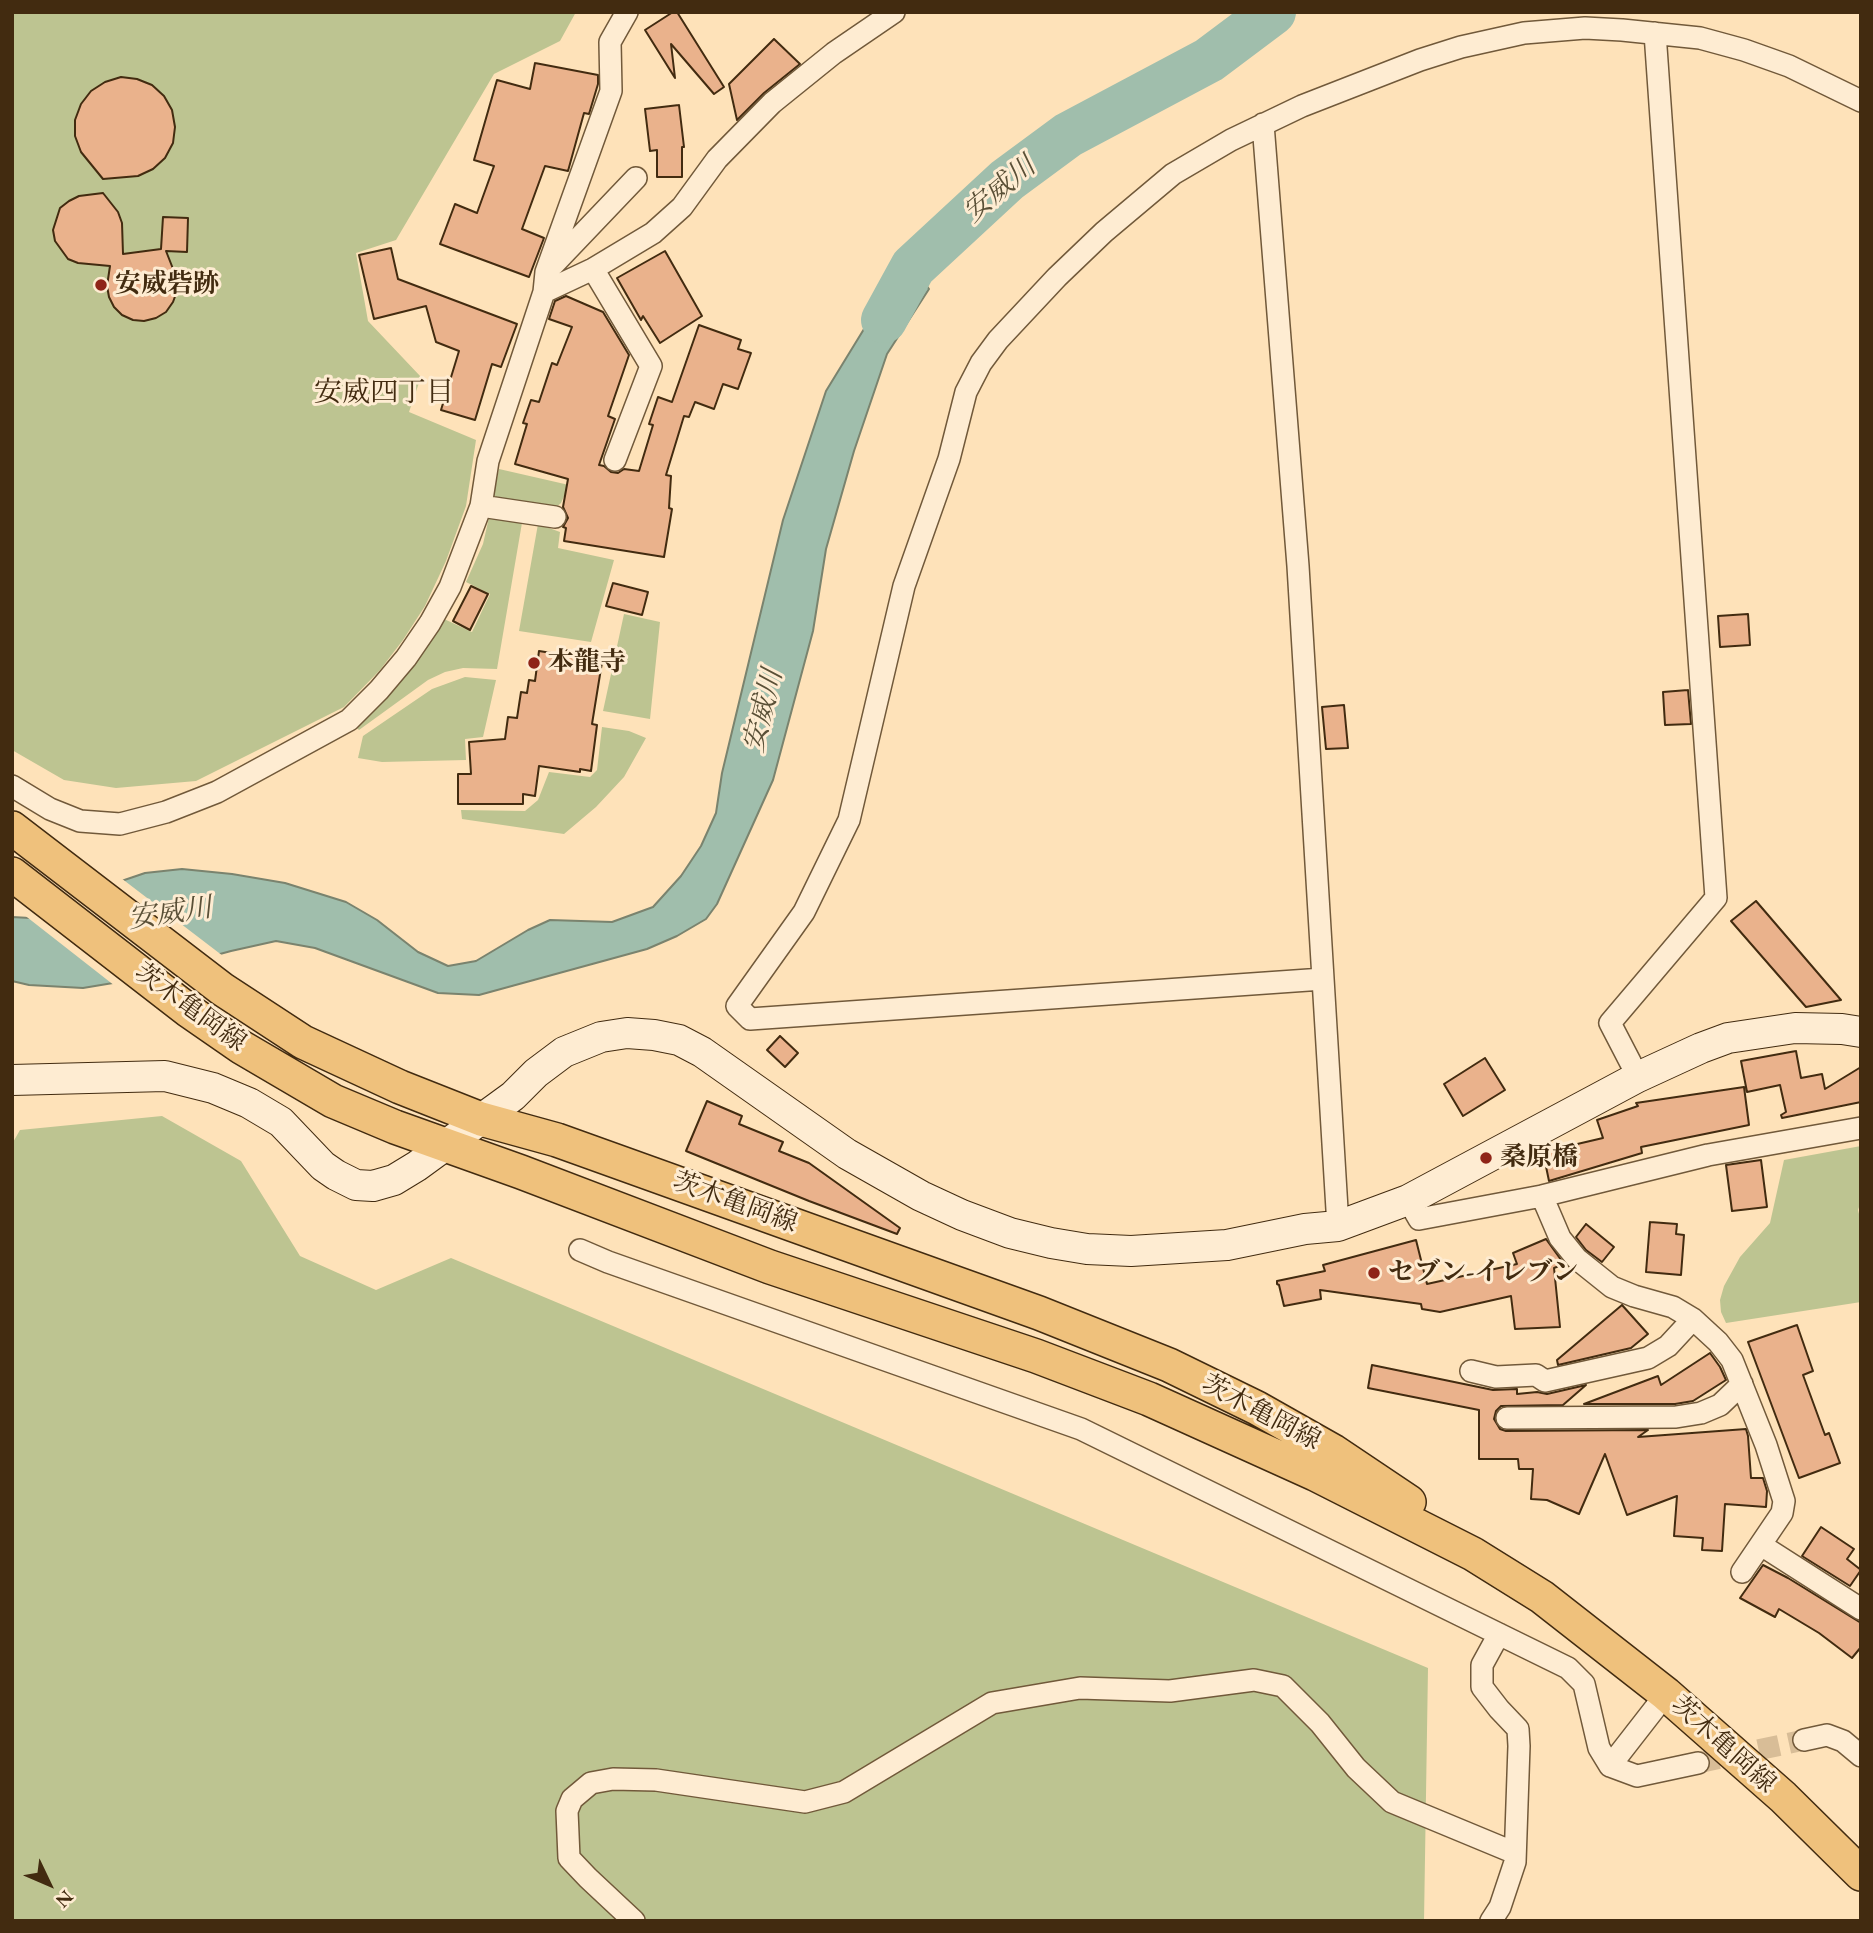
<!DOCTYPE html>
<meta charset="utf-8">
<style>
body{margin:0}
#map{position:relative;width:1873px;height:1933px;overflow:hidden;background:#fee2b9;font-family:"EB Garamond",serif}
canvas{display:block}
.frame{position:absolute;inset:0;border:14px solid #422b10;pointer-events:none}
.north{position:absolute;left:14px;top:1849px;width:70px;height:70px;-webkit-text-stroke:5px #feecd2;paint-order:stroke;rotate:134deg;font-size:19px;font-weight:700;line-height:28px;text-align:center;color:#422b10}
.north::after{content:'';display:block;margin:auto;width:24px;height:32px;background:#422b10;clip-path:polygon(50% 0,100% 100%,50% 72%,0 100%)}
</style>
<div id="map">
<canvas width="1873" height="1933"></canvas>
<div class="frame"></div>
<div class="north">N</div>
</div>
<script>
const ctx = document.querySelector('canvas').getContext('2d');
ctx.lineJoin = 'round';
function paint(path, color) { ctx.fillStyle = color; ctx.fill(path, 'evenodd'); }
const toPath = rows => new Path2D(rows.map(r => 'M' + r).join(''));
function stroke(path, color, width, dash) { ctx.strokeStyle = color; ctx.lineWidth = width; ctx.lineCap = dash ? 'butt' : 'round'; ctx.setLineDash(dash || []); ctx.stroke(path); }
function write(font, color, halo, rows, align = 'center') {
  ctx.font = font + ' "EB Garamond","Noto Serif JP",serif'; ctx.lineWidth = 6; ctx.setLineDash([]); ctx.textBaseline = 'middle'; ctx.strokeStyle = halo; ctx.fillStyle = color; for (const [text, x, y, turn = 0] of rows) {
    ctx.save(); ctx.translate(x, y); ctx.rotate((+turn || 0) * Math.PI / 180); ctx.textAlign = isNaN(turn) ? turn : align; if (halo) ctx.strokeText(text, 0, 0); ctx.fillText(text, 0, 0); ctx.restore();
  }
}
const green = toPath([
 [12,12,576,12,560,41,494,74,396,240,356,253,368,321,421,377,409,412,476,440,466,506,446,561,425,606,403,640,380,670,344,707,196,781,116,788,64,780,12,750],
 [499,469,569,485,561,503,553,510,492,504],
 [490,513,523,517,497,669,463,668,445,672,428,680,359,730,356,727,401,678,444,619,472,632,490,594,466,582,483,544],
 [538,524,560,532,558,548,614,560,591,642,519,631],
 [624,614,660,622,650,719,603,711],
 [465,677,496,680,483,737,465,739,466,760,382,762,358,758,363,736,432,689],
 [602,727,629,731,646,738,624,777,596,807,564,834,462,819,461,810,525,811,538,800,549,772,590,777,597,770],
 [162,1116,241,1161,300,1256,376,1290,451,1258,1428,1668,1424,1921,12,1921,12,1144,20,1130],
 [1861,1146,1861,1201,1858,1210,1861,1222,1861,1302,1726,1323,1721,1312,1720,1300,1724,1286,1740,1257,1770,1223,1784,1160]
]);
const water = toPath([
 [902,267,913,267,929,289,887,354,854,451,826,549,813,631,773,780,717,904,706,919,677,936,647,949,479,995,438,993,315,948,276,941,231,951,113,983,83,988,29,985,12,981,12,917,30,918,89,892,145,873,182,869,232,874,285,883,346,902,377,920,418,952,448,966,476,961,528,930,550,920,612,922,653,907,681,876,701,846,716,813,722,773,783,520,826,391,902,267]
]);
const pier = toPath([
 [121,878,223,956,115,986,23,914,29,914]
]);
const river = toPath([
 [884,320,913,267,1007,180,1068,135,1209,60,1273,12]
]);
const building = toPath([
 [673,12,677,12,724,87,714,94,671,44,675,78,645,30,673,12],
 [774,39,800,64,764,93,737,120,729,84,774,39],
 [535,63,598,75,598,84,589,114,584,113,568,171,545,166,522,229,544,238,529,277,440,244,455,204,477,213,494,166,474,160,497,80,530,89,535,63],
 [121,77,137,79,152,85,164,96,172,110,175,127,173,143,165,158,153,169,138,176,103,179,81,152,75,136,75,120,81,104,91,91,105,82,121,77],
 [679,105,684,147,682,147,682,177,657,177,657,150,650,151,645,109,679,105],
 [103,193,118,212,122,223,123,254,161,249,163,217,188,218,187,252,166,251,177,279,177,291,173,302,166,312,156,318,144,321,133,320,122,315,114,307,109,297,107,286,110,266,78,263,68,259,55,241,53,230,60,208,69,201,79,196,103,193],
 [391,248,398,279,517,324,501,367,492,364,475,420,441,410,459,351,436,342,426,306,374,319,359,255,391,248],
 [665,251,702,316,660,343,643,316,641,320,617,278,665,251],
 [566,296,603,312,629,355,608,416,615,419,599,465,604,466,611,472,618,473,624,469,639,471,653,425,649,424,658,397,672,402,699,325,741,340,738,349,751,353,738,389,723,384,714,409,695,402,689,417,684,416,666,475,671,476,669,508,672,509,664,557,564,541,566,528,563,527,568,518,563,507,568,479,515,464,527,424,523,423,531,400,539,402,552,363,557,365,572,327,549,319,555,301,566,296],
 [613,583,648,592,642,615,606,606,613,583],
 [471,586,488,594,470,630,453,621,471,586],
 [1748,614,1750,645,1720,647,1718,616,1748,614],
 [564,650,603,656,592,724,597,725,591,771,580,769,580,772,539,766,535,796,523,794,523,804,458,804,458,774,471,774,469,742,505,739,508,717,517,718,521,692,527,693,529,680,535,681,539,651,564,655,564,650],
 [1688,690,1691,724,1665,725,1663,692,1688,690],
 [1344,705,1348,748,1326,749,1322,707,1344,705],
 [1756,901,1841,1000,1806,1007,1731,921,1756,901],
 [780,1036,798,1053,785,1067,767,1050,780,1036],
 [1796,1051,1801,1078,1822,1074,1825,1089,1861,1067,1861,1102,1782,1118,1781,1115,1786,1112,1780,1085,1747,1092,1741,1061,1796,1051],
 [1485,1058,1505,1090,1463,1116,1444,1084,1485,1058],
 [1744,1087,1749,1125,1641,1147,1642,1153,1549,1181,1543,1152,1603,1138,1597,1120,1638,1106,1636,1103,1744,1087],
 [707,1101,742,1116,739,1124,783,1142,779,1151,809,1163,900,1228,897,1234,809,1201,686,1151,707,1101],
 [1761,1160,1767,1207,1732,1211,1726,1165,1761,1160],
 [1650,1222,1677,1224,1676,1234,1684,1235,1681,1275,1646,1272,1650,1222],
 [1586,1224,1614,1247,1602,1262,1586,1250,1576,1237,1586,1224],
 [1546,1239,1564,1264,1554,1268,1560,1327,1515,1329,1511,1296,1440,1312,1422,1309,1421,1304,1320,1290,1321,1299,1284,1306,1279,1285,1277,1284,1277,1281,1325,1271,1323,1265,1416,1240,1427,1284,1517,1264,1513,1253,1546,1239],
 [1622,1305,1648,1334,1631,1348,1558,1365,1557,1360,1622,1305],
 [1797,1325,1813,1371,1803,1375,1825,1435,1829,1433,1840,1463,1799,1478,1748,1342,1797,1325],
 [1710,1353,1720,1367,1726,1380,1693,1401,1675,1404,1584,1404,1658,1376,1661,1385,1710,1353],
 [1372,1365,1493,1390,1517,1389,1517,1394,1537,1392,1547,1394,1586,1385,1563,1405,1501,1406,1496,1411,1494,1419,1500,1429,1506,1431,1648,1430,1638,1437,1746,1429,1748,1436,1751,1478,1763,1478,1767,1491,1766,1507,1725,1504,1722,1551,1702,1550,1703,1538,1674,1536,1677,1496,1627,1515,1605,1454,1579,1514,1547,1500,1531,1499,1533,1469,1519,1469,1518,1459,1479,1459,1479,1410,1368,1388,1372,1365],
 [1821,1527,1854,1549,1847,1559,1861,1570,1850,1586,1802,1556,1821,1527],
 [1763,1565,1788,1578,1861,1623,1861,1647,1852,1658,1819,1633,1779,1609,1775,1617,1740,1598,1763,1565]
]);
const streetTunnel = toPath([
 [1698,1763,1804,1740]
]);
const street = toPath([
 [1263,124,1298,566,1338,1226],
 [553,265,636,178],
 [593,269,651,366,615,460],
 [544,292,546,272,611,91,610,42,627,12],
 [481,506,555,517],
 [12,786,50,809,80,821,120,824,166,812,217,792,349,720,379,690,406,658,430,623,450,587,481,506,488,461,544,292,593,269,653,233,682,207,717,159,772,103,834,53,894,12],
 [1323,979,750,1019,737,1006,804,912,849,820,904,586,949,459,966,392,981,363,998,340,1057,277,1104,232,1173,174,1231,140,1302,106,1420,60,1461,47,1524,33,1585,28,1622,30,1700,38,1744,50,1789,66,1861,101],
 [1638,1077,1610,1023,1716,898,1655,33],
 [1542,1196,1560,1238,1577,1259,1612,1287,1634,1296,1673,1307,1693,1319,1718,1342,1732,1360,1766,1445,1784,1501,1782,1513,1742,1572],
 [1408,1200,1419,1219,1542,1196,1708,1155,1861,1128],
 [580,1250,608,1262,1081,1429,1568,1668,1584,1684,1599,1748,1610,1766,1637,1776,1698,1763],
 [1471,1371,1496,1377,1536,1375,1545,1381,1648,1358,1668,1346,1693,1319],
 [1507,1418,1676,1417,1701,1413,1720,1405,1742,1384],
 [1761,1545,1861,1609],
 [1804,1740,1827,1735,1843,1741,1861,1756],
 [1610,1766,1666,1694],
 [634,1921,588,1878,569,1858,567,1811,572,1799,591,1783,613,1779,656,1780,805,1802,844,1792,992,1703,1080,1688,1170,1691,1254,1680,1283,1686,1320,1723,1356,1768,1392,1802,1515,1853],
 [1491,1921,1500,1907,1515,1862,1519,1746,1518,1729,1499,1709,1482,1687,1482,1665,1499,1634]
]);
const secondary = toPath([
 [12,1080,165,1076,213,1088,249,1103,281,1122,323,1166,336,1175,356,1185,373,1186,394,1180,417,1166,513,1096,536,1073,564,1052,601,1037,627,1033,654,1035,679,1040,702,1052,847,1154,921,1196,962,1215,1010,1233,1051,1243,1087,1249,1131,1251,1227,1245,1305,1229,1338,1226,1408,1200,1638,1077,1701,1048,1728,1038,1795,1028,1842,1029,1861,1032]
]);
const primary = toPath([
 [12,828,222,989,303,1042,400,1087,481,1119,557,1140,1039,1313,1169,1365,1257,1408,1333,1451,1409,1502],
 [12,874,189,1011,241,1047,333,1101,395,1127,521,1172,770,1267,1036,1356,1149,1399,1315,1474,1473,1554,1542,1597,1666,1694,1783,1797,1861,1874]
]);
const markers = [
 [101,285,7,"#8f2418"],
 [534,663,7,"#8f2418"],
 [1486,1158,7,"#8f2418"],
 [1374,1273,7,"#8f2418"]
];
const poiNames = [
 ["安威砦跡",115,285],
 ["本龍寺",548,663],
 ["桑原橋",1500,1158],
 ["セブン-イレブン",1388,1273]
];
const streetNames = [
 ["茨木亀岡線",190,1008,36],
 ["茨木亀岡線",735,1203,20],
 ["茨木亀岡線",1261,1413,28],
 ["茨木亀岡線",1723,1745,42]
];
const waterNames = [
 ["安威川",1000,190,-40],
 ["安威川",764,711,-76],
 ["安威川",170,914,-8]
];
const neighbourhoodNames = [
 ["安威四丁目",384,393]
];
paint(green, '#bdc491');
paint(water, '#a0beac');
stroke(water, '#7a836e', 2);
paint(pier, '#fee2b9');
stroke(river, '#a0beac', 46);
paint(building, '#eab28c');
stroke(building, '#422b10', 2);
stroke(streetTunnel, '#d8bd97', 21, [21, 10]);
stroke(street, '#71593a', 24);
stroke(secondary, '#422b10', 32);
stroke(primary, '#422b10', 36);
stroke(street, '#feecd2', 21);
stroke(secondary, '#feecd2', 30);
stroke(primary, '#efc17c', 33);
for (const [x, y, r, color] of markers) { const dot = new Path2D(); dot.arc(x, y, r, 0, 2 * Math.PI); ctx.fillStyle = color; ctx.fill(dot); stroke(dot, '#feecd2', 2.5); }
write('bold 26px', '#422b10', '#feecd2', poiNames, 'left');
write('26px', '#422b10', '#feecd2', streetNames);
write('italic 28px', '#5a5037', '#feecd2', waterNames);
write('28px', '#422b10', '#feecd2', neighbourhoodNames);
</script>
